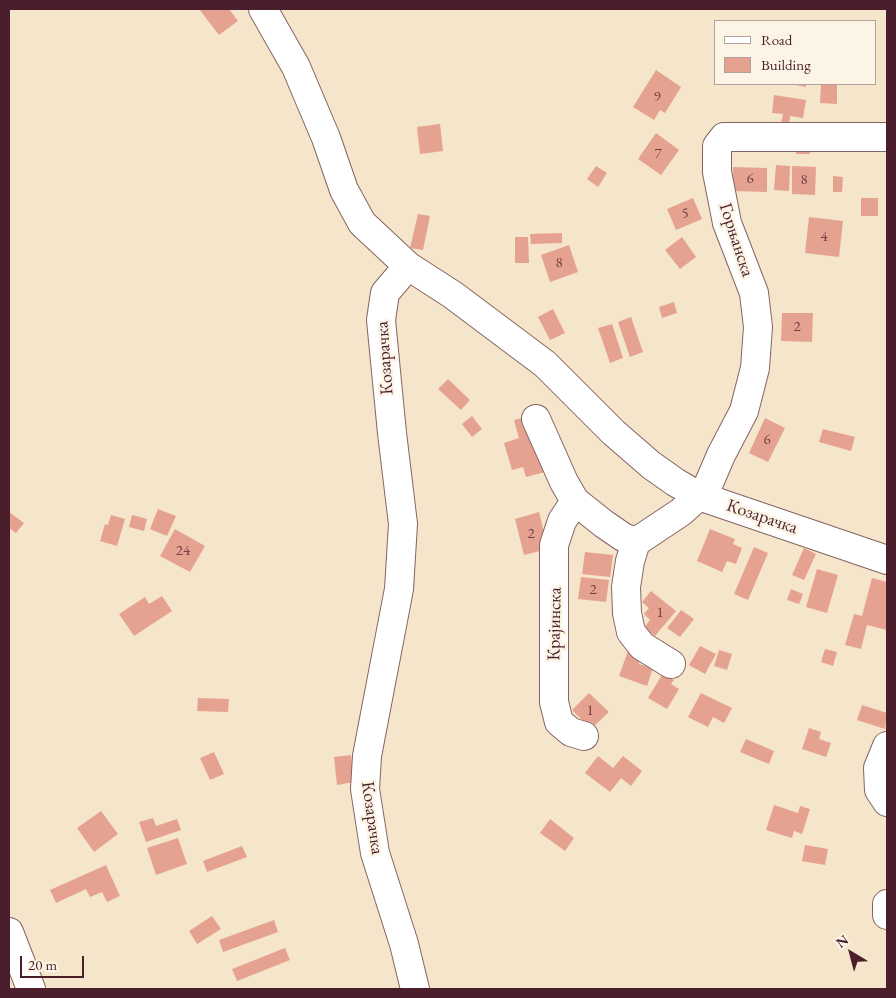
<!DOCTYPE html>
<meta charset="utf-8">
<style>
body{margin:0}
#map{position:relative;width:896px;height:998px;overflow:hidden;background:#f5e5ca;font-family:"EB Garamond",serif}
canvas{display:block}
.frame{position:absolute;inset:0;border:10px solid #4a1f2b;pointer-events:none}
.legend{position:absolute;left:714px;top:20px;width:162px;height:65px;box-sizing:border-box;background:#fcf5e5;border:1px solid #b59f9b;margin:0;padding:6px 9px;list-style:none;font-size:15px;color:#4a1f2b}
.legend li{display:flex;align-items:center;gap:10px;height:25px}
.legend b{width:25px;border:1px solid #b59f9b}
.north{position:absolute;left:826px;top:928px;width:50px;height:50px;-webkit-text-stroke:4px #fcf5e5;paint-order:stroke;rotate:323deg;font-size:14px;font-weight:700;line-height:20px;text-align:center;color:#4a1f2b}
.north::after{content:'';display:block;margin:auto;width:18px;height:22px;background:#4a1f2b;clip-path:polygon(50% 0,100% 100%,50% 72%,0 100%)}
.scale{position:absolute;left:20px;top:956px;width:64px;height:22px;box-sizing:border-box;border:2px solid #4a1f2b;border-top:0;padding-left:6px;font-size:15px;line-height:18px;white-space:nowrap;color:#4a1f2b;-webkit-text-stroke:4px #fcf5e5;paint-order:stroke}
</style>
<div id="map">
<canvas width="896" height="998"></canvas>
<div class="frame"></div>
<ul class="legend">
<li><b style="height:6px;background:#fff"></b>Road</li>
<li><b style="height:14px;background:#e6a290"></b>Building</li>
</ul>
<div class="north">N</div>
<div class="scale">20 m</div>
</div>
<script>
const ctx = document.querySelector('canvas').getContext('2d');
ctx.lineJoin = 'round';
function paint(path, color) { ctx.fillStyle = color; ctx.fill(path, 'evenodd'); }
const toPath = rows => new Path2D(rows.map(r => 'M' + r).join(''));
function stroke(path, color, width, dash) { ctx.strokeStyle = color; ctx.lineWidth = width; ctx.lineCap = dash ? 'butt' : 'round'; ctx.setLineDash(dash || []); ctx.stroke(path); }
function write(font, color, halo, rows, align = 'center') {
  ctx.font = font + ' "EB Garamond",serif'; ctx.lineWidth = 5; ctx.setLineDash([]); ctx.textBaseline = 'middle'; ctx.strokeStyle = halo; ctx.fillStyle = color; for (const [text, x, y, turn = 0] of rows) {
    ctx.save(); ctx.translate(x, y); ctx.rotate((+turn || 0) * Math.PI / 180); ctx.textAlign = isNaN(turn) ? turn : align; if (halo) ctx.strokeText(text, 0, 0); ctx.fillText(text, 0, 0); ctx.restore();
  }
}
const building = toPath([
 [199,9,229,9,238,21,219,35],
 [656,70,681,87,665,113,660,110,654,120,633,107],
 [791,84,806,84,806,87],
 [821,84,837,84,837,104,820,103],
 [774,95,806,100,803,118,790,116,789,124,781,123,783,114,772,113],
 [440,124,443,151,420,154,417,127],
 [656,133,679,150,661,175,638,159],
 [796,146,810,147,810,154,796,154],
 [776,165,790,166,789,191,774,190],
 [596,166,607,173,598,187,587,179],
 [792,166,816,167,815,195,792,194],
 [733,167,767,168,767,192,733,191],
 [833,176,843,177,842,192,833,192],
 [693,198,702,219,676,230,667,209],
 [861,198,878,198,878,216,861,216],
 [418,214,430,216,423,250,410,248],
 [809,217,843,221,839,257,805,253],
 [562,233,562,243,531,244,530,234],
 [515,237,528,237,529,263,515,263],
 [682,237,696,257,680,269,665,250],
 [569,245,578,272,550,282,541,255],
 [674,302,677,313,662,318,659,307],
 [553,309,565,333,550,340,538,317],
 [782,313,813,313,812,342,781,341],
 [631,317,643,352,630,357,618,322],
 [612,324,623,358,610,363,598,328],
 [448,379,470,400,461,410,438,389],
 [472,416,482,429,472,437,462,424],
 [529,416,545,472,526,477,523,467,512,470,504,443,519,438,514,420],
 [765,418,785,428,768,462,749,453],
 [823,429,855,437,851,451,819,442],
 [158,509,176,516,167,536,150,529],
 [9,512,24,523,16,533,9,528],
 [539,512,548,549,524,555,515,519],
 [111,515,125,519,117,546,100,541,105,524,108,525],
 [132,515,147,519,144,531,129,527],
 [175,529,205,546,190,572,160,556],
 [710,529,735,539,733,544,742,548,736,564,727,561,722,572,697,561],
 [754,547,768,553,748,600,734,594],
 [804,548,816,554,804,580,792,575],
 [585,552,613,555,610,577,582,574],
 [817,569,838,575,827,613,806,607],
 [581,577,609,580,606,602,578,599],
 [872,578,887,582,887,630,867,625,861,649,845,645,854,614,862,616],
 [791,589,803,594,799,604,787,600],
 [651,591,676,611,655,636,644,628,650,620,644,614,649,608,642,602],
 [162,596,172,611,134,636,119,614,145,597,149,604],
 [681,610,694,619,680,637,667,628],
 [700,646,716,654,705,674,689,665],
 [825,649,837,652,833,666,821,662],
 [719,650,732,654,727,670,714,666],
 [628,651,641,656,639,664,653,668,647,686,619,676],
 [663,673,674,680,671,684,679,689,667,709,648,698],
 [589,693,609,712,591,729,572,710],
 [701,693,732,708,724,723,713,717,708,727,688,717],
 [198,698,229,699,228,712,197,711],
 [862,705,887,713,885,729,857,720],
 [809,728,821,732,819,739,831,743,826,757,802,749],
 [746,739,774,751,769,764,740,752],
 [214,752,224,774,210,780,200,758],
 [351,755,354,782,337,785,334,757],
 [598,756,613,768,623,756,642,771,631,786,621,778,610,792,585,773],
 [774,805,798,813,800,806,810,809,802,834,794,831,792,838,766,830],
 [101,811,118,834,94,852,77,828],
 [153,818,156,826,177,819,181,830,146,842,139,822],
 [550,819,574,838,565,851,540,833],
 [178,838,187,864,156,875,147,848],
 [805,845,828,849,825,865,802,861],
 [242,846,247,857,207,872,203,861],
 [106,865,120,896,107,902,102,892,90,897,86,889,56,903,50,890],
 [212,916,221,929,197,944,189,931],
 [274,920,278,932,223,952,219,940],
 [285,948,290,960,237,981,232,969]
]);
const minor = toPath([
 [263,9,296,67,326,138,344,190,362,223,408,266],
 [536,419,564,482,575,501,604,524,623,537,636,542,681,512,699,496],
 [703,497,721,455,744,411,755,368,758,327,754,293,727,223,717,172,717,146,724,137,887,137],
 [575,501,562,521,554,545,554,702,559,722,571,732,584,736],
 [636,542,630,561,626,587,627,613,631,632,642,646,671,664],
 [887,746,878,768,879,790,887,802],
 [887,904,887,915],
 [9,932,31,989],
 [415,989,404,944,375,853,365,789,367,756,371,735,399,589,403,524,392,433,381,320,385,293,408,266,453,295,545,364,613,432,651,465,675,482,699,496,887,560]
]);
const numberNames = [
 ["9",657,97],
 ["7",658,154],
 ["6",750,179],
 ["8",804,180],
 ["5",685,214],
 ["4",824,237],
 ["8",559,263],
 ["2",797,327],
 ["6",767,440],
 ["2",531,534],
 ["24",183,551],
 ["2",593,590],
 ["1",660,613],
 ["1",590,711]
];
const streetNames = [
 ["Горњанска",736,240,72],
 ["Козарачка",385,358,-94],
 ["Козарачка",762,517,19],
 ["Крајинска",555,624,-89],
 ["Козарачка",372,818,82]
];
paint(building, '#e6a290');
stroke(minor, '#866463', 30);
stroke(minor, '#fff', 28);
write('15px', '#714044', null, numberNames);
write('18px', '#4a1f2b', '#fcf5e5', streetNames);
</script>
